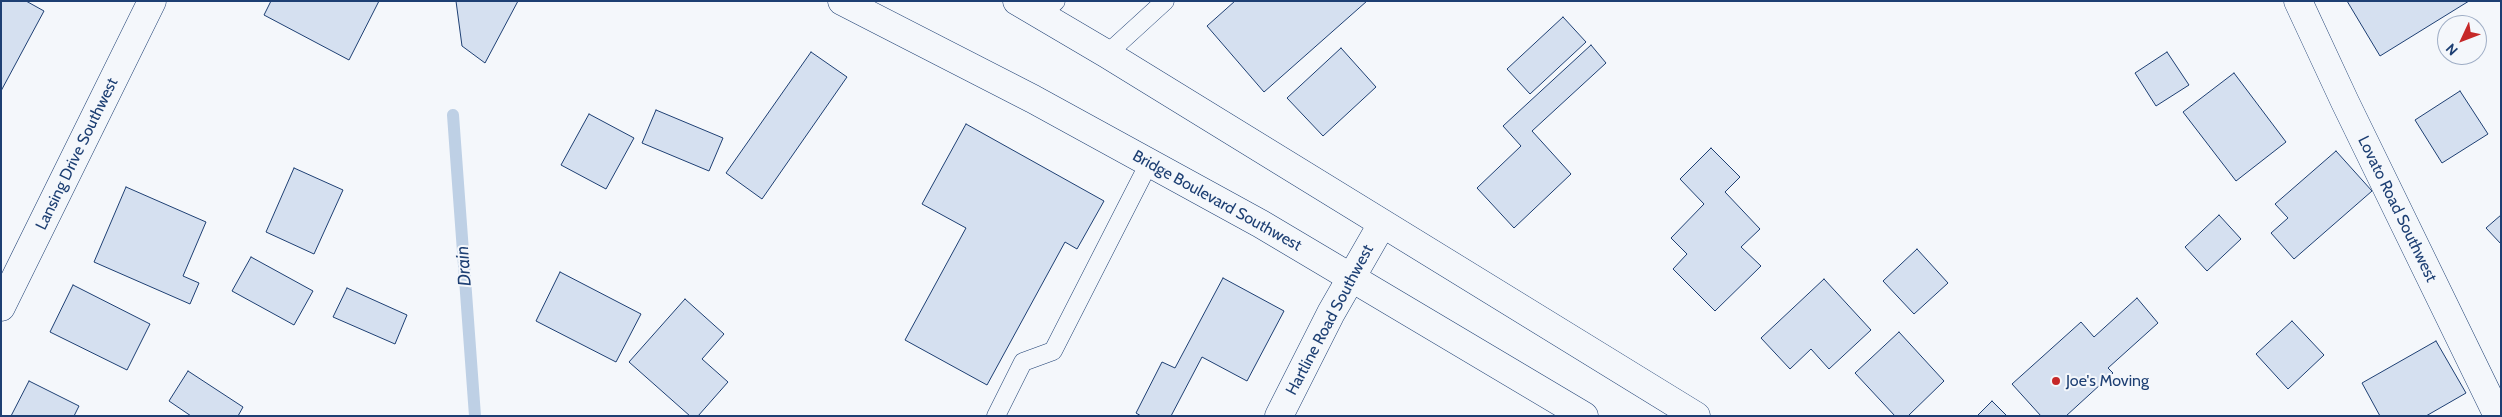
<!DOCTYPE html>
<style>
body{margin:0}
#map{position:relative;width:2502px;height:417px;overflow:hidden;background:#f4f7fb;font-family:Cabin,sans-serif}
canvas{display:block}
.frame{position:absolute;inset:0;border:2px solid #1d3f73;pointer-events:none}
.north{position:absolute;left:2437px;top:15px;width:50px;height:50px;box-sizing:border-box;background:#f4f7fb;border:1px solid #9eadc5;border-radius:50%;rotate:227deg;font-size:14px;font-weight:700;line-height:20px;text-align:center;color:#1d3f73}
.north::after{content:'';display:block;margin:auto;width:18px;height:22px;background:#c62828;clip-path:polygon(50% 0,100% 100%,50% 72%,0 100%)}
</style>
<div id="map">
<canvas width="2502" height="417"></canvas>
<div class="frame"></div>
<div class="north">N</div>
</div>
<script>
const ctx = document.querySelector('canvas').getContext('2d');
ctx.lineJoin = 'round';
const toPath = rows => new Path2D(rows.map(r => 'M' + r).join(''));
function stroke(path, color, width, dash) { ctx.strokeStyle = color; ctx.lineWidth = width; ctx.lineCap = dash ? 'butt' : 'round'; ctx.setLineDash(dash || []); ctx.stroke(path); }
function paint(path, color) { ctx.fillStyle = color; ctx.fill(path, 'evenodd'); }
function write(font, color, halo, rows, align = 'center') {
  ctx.font = font + ' Cabin,sans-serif'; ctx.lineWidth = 4; ctx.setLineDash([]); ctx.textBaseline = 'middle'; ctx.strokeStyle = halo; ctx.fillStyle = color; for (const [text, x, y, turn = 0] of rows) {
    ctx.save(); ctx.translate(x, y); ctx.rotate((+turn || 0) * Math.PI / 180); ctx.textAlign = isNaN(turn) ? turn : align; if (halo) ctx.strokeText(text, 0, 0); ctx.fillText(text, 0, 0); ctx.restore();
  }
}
const stream = toPath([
 [453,115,475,416]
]);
const building = toPath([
 [1,1,26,1,44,11,1,91,1,1],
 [271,1,379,1,349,60,264,15,271,1],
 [456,1,518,1,485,63,462,46,456,1],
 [1235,1,1367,1,1264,92,1207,26,1235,1],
 [2347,1,2469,1,2380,56,2347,1],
 [1563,17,1586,42,1530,94,1507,69,1563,17],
 [1591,45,1606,63,1532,131,1571,174,1514,228,1477,188,1521,146,1503,126,1591,45],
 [1341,48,1376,87,1323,136,1287,98,1341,48],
 [811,52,847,77,762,199,726,173,811,52],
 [2167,52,2189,85,2156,106,2135,73,2167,52],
 [2234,73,2286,142,2236,181,2183,112,2234,73],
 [2460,91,2488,134,2442,163,2415,120,2460,91],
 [656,110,723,138,709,171,642,143,656,110],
 [589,114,634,138,606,189,561,165,589,114],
 [966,124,1104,201,1077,249,1065,242,987,385,905,340,966,228,922,204,966,124],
 [1711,148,1740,177,1725,192,1760,229,1741,247,1761,266,1715,311,1673,269,1687,254,1671,238,1704,204,1680,179,1711,148],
 [2336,151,2372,191,2294,259,2271,233,2288,218,2275,204,2336,151],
 [294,168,343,190,314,254,266,232,294,168],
 [126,187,206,222,183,276,199,283,190,304,94,262,126,187],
 [2219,215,2241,239,2207,271,2185,247,2219,215],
 [2501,215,2501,244,2486,228,2501,215],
 [1917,249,1948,283,1914,314,1883,281,1917,249],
 [251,257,313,291,294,325,232,291,251,257],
 [560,272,641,314,616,362,536,321,560,272],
 [1223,278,1284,311,1247,381,1202,357,1171,416,1141,416,1136,413,1162,362,1175,368,1223,278],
 [1824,279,1871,330,1829,369,1811,349,1790,369,1761,338,1824,279],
 [73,285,150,324,127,370,50,332,73,285],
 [347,288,407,315,395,344,333,317,347,288],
 [2137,298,2158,323,2108,368,2113,373,2066,416,2041,416,2012,384,2081,322,2094,337,2137,298],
 [685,299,724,334,702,359,728,382,698,416,690,416,629,362,685,299],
 [2292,321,2324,355,2288,389,2256,354,2292,321],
 [1899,332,1944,381,1908,416,1895,416,1855,373,1899,332],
 [2436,341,2466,393,2426,416,2380,416,2362,383,2436,341],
 [188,371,243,407,238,416,191,416,169,401,188,371],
 [29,381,79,406,74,416,11,416,29,381],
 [1992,401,2007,416,1977,416,1992,401]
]);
const lane = toPath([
 [1041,15,1056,1],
 [1107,54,1165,1],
 [996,416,1023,362,1053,351,1149,163]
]);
const street = toPath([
 [2298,1,2345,102,2498,416],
 [1,307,152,1],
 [1279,416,1331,313,1382,224]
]);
const secondary = toPath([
 [842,1,1033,99,1261,224,1584,416],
 [1017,1,1107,54,1696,416]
]);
const markers = [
 [2056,381,5,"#c62828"]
];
const streetNames = [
 ["Lansing Drive Southwest",77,154,-64],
 ["Bridge Boulevard Southwest",1217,201,29],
 ["Lovato Road Southwest",2397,209,64],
 ["Hartline Road Southwest",1330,320,-62]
];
const poiNames = [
 ["Joe's Moving",2066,381]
];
const waterNames = [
 ["Drain",464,266,-94]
];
stroke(stream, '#bed0e5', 12);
paint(building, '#d5e0f0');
stroke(building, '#1d3f73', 1);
stroke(lane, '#1d3f73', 19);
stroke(street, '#1d3f73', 29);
stroke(secondary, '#1d3f73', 29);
stroke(lane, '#f4f7fb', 18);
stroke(street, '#f4f7fb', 28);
stroke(secondary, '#f4f7fb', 28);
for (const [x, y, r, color] of markers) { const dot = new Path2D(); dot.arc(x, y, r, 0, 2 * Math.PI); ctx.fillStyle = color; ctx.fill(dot); stroke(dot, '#f4f7fb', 2); }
write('16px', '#1d3f73', '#f4f7fb', streetNames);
write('16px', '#1d3f73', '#f4f7fb', poiNames, 'left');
write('italic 18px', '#1d3f73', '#f4f7fb', waterNames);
</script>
